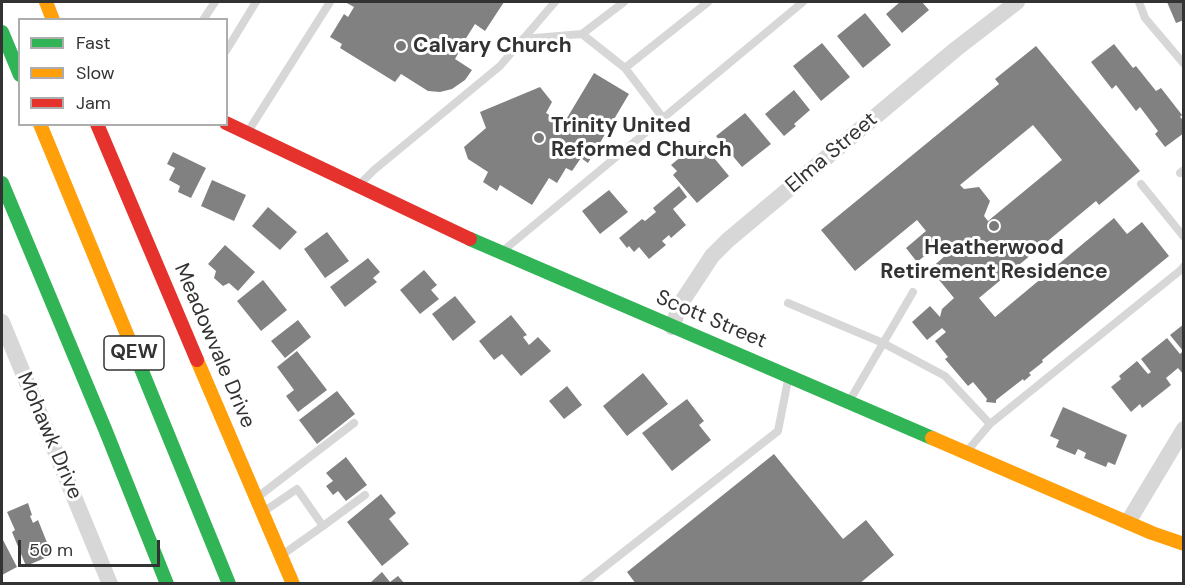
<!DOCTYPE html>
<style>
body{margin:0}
#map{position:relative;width:1185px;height:585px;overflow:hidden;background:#fff;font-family:"DM Sans",sans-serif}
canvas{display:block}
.frame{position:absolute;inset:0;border:3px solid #333;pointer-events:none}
.legend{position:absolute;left:18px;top:18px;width:210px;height:108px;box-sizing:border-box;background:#fff;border:2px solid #adadad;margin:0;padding:8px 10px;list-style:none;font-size:18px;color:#333}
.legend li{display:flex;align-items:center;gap:12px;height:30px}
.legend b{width:30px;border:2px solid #adadad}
.scale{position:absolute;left:18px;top:540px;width:142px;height:27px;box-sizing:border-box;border:3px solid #333;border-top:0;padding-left:8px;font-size:18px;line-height:21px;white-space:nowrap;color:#333;-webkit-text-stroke:4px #fff;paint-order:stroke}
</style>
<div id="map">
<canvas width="1185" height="585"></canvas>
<div class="frame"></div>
<ul class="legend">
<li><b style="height:8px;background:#30b455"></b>Fast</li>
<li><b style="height:8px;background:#ff9f0a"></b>Slow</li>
<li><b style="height:8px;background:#e5322d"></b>Jam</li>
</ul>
<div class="scale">50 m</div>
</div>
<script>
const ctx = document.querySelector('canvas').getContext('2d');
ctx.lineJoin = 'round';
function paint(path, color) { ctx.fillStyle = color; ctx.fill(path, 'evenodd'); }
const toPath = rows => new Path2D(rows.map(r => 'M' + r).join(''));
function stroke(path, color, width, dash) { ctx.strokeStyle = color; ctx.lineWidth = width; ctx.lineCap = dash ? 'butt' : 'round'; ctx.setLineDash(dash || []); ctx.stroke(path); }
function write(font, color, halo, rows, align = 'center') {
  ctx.font = font + ' "DM Sans",sans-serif'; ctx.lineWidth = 6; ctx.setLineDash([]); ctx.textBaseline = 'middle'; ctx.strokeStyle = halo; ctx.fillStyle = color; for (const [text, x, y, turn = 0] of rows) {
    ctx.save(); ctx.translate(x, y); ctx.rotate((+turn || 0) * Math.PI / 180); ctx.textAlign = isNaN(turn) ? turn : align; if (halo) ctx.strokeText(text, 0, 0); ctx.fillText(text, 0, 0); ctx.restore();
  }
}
const building = toPath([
 [345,2,504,2,485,31,475,24,458,51,459,52,455,59,472,70,465,80,452,89,440,92,428,91,401,74,395,82,340,48,342,44,330,37,344,14,348,17,354,7],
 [900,2,922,2,929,10,902,33,886,14],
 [1167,2,1184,2,1184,20,1176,23],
 [865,13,891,45,863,68,837,36],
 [822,43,850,77,821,101,793,66],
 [1114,44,1133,68,1136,66,1156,91,1161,88,1182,115,1180,117,1184,121,1184,133,1165,147,1155,134,1158,131,1140,107,1136,111,1116,85,1112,89,1091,62],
 [1036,46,1140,171,1099,205,1096,201,979,298,995,317,1114,218,1127,234,1142,222,1169,256,1042,360,1043,362,1029,373,1031,375,1024,381,1023,379,996,400,996,403,986,402,987,399,973,382,968,386,945,359,948,357,935,341,946,332,942,328,927,340,912,322,930,306,940,317,942,309,954,298,930,269,946,255,938,245,917,262,906,248,926,231,917,220,855,271,821,230,999,84,995,79],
 [1033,125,1062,160,988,221,984,216,990,201,979,187,964,189,960,185],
 [594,73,629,94,588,163,581,158,572,171,566,168,557,183,549,178,532,205,500,185,497,191,483,182,488,172,468,159,464,147,486,128,480,112,540,87,552,102,546,113,564,123],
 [794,90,810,110,794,124,796,126,784,136,765,114],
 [745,113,771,144,742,167,716,136],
 [700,141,729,176,697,203,673,175,677,171,671,165],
 [173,152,206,168,191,198,178,192,180,186,169,180,175,168,167,164],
 [212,180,246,195,234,221,201,206],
 [679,186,687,197,673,209,686,225,671,238,669,235,662,241,666,245,649,259,639,247,634,252,629,246,627,248,619,238,642,219,645,221,656,212,653,208],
 [609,190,628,212,600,234,582,211],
 [268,207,297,232,280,250,252,226],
 [327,232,349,261,325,278,304,249],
 [225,245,255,272,238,291,229,283,223,286,214,278,216,271,208,264],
 [368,258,380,272,373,278,377,282,345,307,330,287],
 [424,270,437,285,431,290,439,299,420,314,400,290],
 [263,280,287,310,261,331,237,301],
 [455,296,476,322,453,341,432,314],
 [511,315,527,335,523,337,529,345,538,337,551,351,521,376,502,354,494,360,479,341],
 [298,320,311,337,285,358,271,341],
 [1184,324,1184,375,1178,368,1166,378,1171,385,1142,408,1140,404,1131,412,1111,387,1121,379,1119,376,1137,361,1148,374,1151,372,1141,359,1167,338,1180,354,1183,351,1170,335],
 [297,351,327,390,298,412,286,396,294,390,277,367],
 [643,373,668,404,627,436,603,406],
 [567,386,582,405,564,419,549,401],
 [337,391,355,414,317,444,299,420],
 [687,399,704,421,699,425,711,440,672,471,642,433],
 [1063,407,1127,435,1115,465,1108,462,1106,467,1084,458,1086,453,1078,449,1075,455,1056,447,1059,440,1050,436],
 [774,454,843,539,866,520,894,555,859,584,636,584,627,572],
 [346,457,367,485,346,501,338,491,333,495,326,486,333,481,326,473],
 [381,494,396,513,389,519,409,544,382,566,347,522],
 [28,503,32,515,30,516,33,523,38,520,52,555,26,566,12,532,15,530,7,512],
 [2,538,17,567,2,575],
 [382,572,390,582,398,576,405,584,372,584,371,582]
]);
const lane = toPath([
 [1139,2,1145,18,1184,64],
 [203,20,215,2],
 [582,34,625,68,663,118],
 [523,39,582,34,624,2],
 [226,51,256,2],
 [625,68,708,2],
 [249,130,330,2],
 [1180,173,1184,170],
 [360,184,374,170,500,66,555,2],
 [1141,184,1184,237],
 [504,250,803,2],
 [788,303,883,343,945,376,990,424],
 [850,400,913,292],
 [968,450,990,424,1182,269,1184,266],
 [259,496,354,423],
 [263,512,297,489,323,526,282,555],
 [323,526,365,495],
 [583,584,778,431,788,380]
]);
const street = toPath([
 [2,322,110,584],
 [672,327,681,303,712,256,728,240,956,49,1017,2],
 [1128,522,1184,429]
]);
const fast = toPath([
 [2,32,20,75],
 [2,183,105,429,167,584],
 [470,239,932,438],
 [133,349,229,584]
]);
const slow = toPath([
 [46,2,53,20],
 [40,124,133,349],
 [197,360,293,584],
 [932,438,1152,533,1184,544]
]);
const jam = toPath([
 [226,123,470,239],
 [97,124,197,360]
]);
const markers = [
 [401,46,6,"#7a7a7a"],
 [539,138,6,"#7a7a7a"],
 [994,226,6,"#7a7a7a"]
];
const shields = [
 [134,353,60]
];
const shieldNames = [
 ["QEW",134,353]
];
const poiNames = [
 ["Calvary Church",413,46],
 ["Trinity United",551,126],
 ["Reformed Church",551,150],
 ["Heatherwood",994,248,"center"],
 ["Retirement Residence",994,272,"center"]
];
const streetNames = [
 ["Elma Street",832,153,-40],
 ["Scott Street",711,320,23],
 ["Meadowvale Drive",214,346,67],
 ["Mohawk Drive",49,436,67]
];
paint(building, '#818181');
stroke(lane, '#d7d7d7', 8);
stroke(street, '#d7d7d7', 16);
stroke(fast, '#30b455', 14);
stroke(slow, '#ff9f0a', 14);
stroke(jam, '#e5322d', 14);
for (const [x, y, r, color] of markers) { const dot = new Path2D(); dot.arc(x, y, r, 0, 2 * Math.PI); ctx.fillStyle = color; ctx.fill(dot); stroke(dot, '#fff', 2); }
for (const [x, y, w] of shields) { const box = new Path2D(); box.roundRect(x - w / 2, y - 17, w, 34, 4.5); ctx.fillStyle = '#fff'; ctx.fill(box); stroke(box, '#333', 1.5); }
write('bold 20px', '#333', null, shieldNames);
write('bold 21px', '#333', '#fff', poiNames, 'left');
write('21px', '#333', '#fff', streetNames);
</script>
